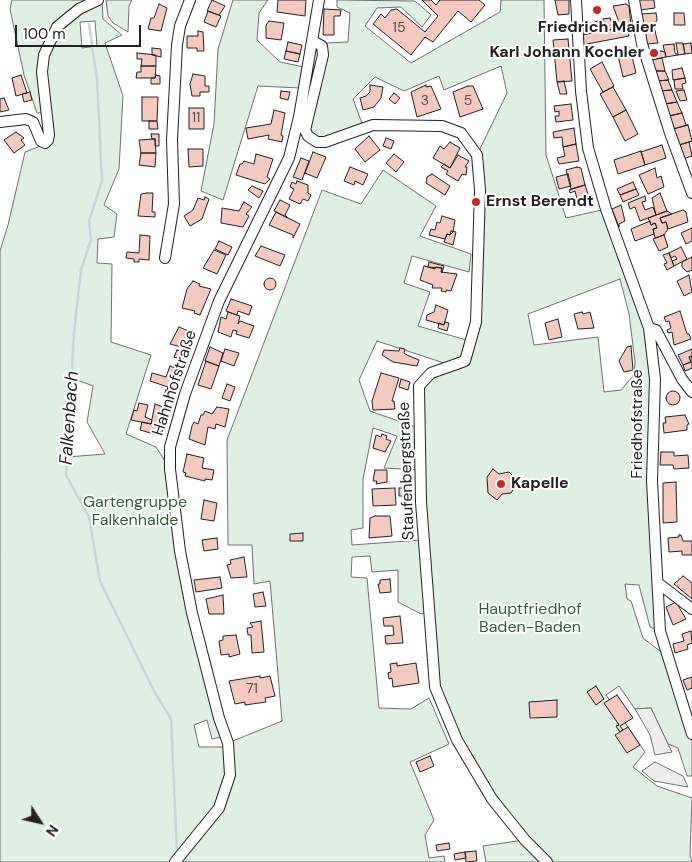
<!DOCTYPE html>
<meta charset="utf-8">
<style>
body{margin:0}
#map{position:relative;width:692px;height:862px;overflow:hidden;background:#fff;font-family:"DM Sans",sans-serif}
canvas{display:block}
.north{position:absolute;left:15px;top:797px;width:50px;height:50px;-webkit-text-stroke:4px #fff;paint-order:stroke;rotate:125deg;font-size:14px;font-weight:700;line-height:20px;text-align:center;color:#222}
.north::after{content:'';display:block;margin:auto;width:18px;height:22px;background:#222;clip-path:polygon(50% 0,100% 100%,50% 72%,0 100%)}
.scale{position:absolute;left:15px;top:25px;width:126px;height:22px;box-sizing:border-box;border:2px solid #222;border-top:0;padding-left:6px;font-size:15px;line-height:18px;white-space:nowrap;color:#222;-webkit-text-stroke:4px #fff;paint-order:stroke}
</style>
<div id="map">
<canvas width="692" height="862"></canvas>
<div class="north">N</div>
<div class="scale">100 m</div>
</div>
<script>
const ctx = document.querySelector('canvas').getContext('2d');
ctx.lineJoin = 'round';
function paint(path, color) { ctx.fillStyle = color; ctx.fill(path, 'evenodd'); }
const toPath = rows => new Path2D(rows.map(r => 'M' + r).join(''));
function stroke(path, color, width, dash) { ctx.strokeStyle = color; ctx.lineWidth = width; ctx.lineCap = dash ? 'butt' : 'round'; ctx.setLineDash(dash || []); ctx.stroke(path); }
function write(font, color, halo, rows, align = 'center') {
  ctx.font = font + ' "DM Sans",sans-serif'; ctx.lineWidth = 4; ctx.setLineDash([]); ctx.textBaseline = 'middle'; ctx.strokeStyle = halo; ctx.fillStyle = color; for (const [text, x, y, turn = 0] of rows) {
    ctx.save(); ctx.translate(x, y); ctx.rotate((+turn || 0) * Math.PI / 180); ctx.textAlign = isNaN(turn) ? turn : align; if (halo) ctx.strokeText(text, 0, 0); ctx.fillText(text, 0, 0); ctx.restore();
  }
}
const green = toPath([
 [12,0,102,0,103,19,122,35,105,43,123,96,119,169,104,205,117,214,114,237,98,239,97,263,112,264,111,342,151,355,126,434,156,447,170,469,180,551,226,736,212,739,207,720,194,725,199,747,223,747,228,743,282,721,270,581,254,584,252,545,228,545,227,440,322,190,361,204,383,170,436,206,420,236,471,254,469,272,412,256,404,283,430,292,418,326,470,341,476,322,477,155,507,93,501,66,444,90,439,76,404,91,375,77,353,99,363,126,325,142,308,136,326,43,348,42,350,13,337,7,337,0,415,1,431,15,422,27,401,7,377,8,365,26,411,63,500,12,501,0,544,0,546,155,566,218,606,209,650,326,652,481,660,631,650,627,639,585,625,584,627,599,631,601,643,638,665,655,668,673,692,741,692,776,687,776,678,748,668,744,651,708,635,709,619,686,606,695,645,752,633,767,657,786,692,798,690,856,692,862,486,862,483,846,524,840,492,799,435,687,420,470,384,468,397,436,373,428,363,479,363,528,351,530,352,545,421,540,426,613,421,614,398,602,398,570,372,572,370,556,352,557,351,577,367,578,379,708,411,709,429,698,449,744,410,762,434,820,425,835,429,858,444,856,445,862,0,862,0,251,8,225,25,152,46,144,48,112,37,113,24,75,10,9,12,0],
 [95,21,97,46,82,48,80,22,95,21],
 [620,279,629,314,635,362,634,375,621,390,604,392,598,337,534,345,528,314,620,279],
 [377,341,450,365,419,386,418,428,370,411,359,380,377,341],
 [72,378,93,386,87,422,105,454,67,457,72,378],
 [106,0,132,0,129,6,128,32,113,23,108,16,106,0],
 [233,0,268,0,259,13,257,40,280,62,304,67,300,88,258,86,223,200,201,191,214,124,218,49,233,0]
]);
const parking = toPath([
 [651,708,668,744,672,752,655,755,650,735,635,709,651,708],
 [655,762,683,776,688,787,654,781,642,771,655,762]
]);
const stream = toPath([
 [89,24,97,80,102,181,89,221,91,240,81,270,74,333,66,475,89,517,100,581,154,691,171,719,177,853]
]);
const building = toPath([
 [212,0,225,6,219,15,207,11,212,0],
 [278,0,306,0,305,16,277,12,278,0],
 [422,0,431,0,436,5,440,0,479,0,485,5,471,22,458,11,433,42,425,37,411,55,373,24,381,14,385,18,391,10,397,9,425,32,438,16,422,0],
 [555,0,569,0,569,14,558,15,555,0],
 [639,0,654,0,655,8,640,10,639,0],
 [159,4,167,8,161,31,148,29,151,18,154,18,159,4],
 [626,4,629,6,631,26,617,29,618,19,613,6,626,4],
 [324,9,341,10,340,16,334,16,334,35,323,35,324,9],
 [208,11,221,16,216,27,204,22,208,11],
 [656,13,657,19,654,27,643,26,641,14,656,13],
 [674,13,684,13,685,25,674,25,674,13],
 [610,18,612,23,616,23,617,29,608,30,607,27,605,27,603,19,610,18],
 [603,19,605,27,599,28,599,31,581,35,581,24,592,23,603,19],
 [269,21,284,23,281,40,266,38,266,25,269,21],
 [627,26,629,36,582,45,581,35,631,26,627,26],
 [643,26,654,27,658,43,647,44,643,26],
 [198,31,203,32,204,51,197,51,197,48,187,48,187,36,198,36,198,31],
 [568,39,572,81,557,82,553,40,568,39],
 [288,42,302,45,300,54,286,51,288,42],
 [676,43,683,43,685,54,678,55,676,43],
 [691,43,692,53,685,54,683,44,691,43],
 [674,44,675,53,678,55,666,57,663,45,674,44],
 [152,48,161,49,161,57,152,55,152,48],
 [630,48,636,73,623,77,617,51,630,48],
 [286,51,300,54,298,62,284,59,286,51],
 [661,51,665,52,666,57,651,60,650,53,661,51],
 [137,53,156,55,156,66,141,66,142,59,137,59,137,53],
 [662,58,665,71,654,71,651,60,662,58],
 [602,62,614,86,603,92,590,69,602,62],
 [141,66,156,66,155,78,136,78,137,72,141,72,141,66],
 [682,68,685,78,673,80,672,70,682,68],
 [654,71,665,71,669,80,657,81,654,71],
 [193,74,205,76,205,86,209,86,209,92,200,92,200,96,192,96,190,84,193,74],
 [21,75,27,93,16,96,12,78,21,75],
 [156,75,160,76,160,84,151,84,151,78,155,78,156,75],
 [685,78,686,83,682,84,683,89,675,89,674,80,685,78],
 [668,80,672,90,660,91,657,81,668,80],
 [564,81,567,94,560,94,557,82,564,81],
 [370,85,383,87,381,98,374,107,363,110,360,98,366,96,370,92,370,85],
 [426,85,426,87,431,86,441,109,417,117,411,92,426,85],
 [468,86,473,86,483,109,460,117,453,92,468,86],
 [613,87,626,110,613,117,600,94,613,87],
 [672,90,677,102,665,104,660,91,672,90],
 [684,90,687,100,680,101,676,91,684,90],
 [281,91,290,92,288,100,280,98,281,91],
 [30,92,32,100,24,102,22,94,30,92],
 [394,93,400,98,395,104,389,99,394,93],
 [142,97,158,97,157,121,142,121,142,97],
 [4,98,9,110,0,112,0,99,4,98],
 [677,102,682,113,669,116,665,104,677,102],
 [571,104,573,120,556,122,555,116,559,116,559,111,555,112,554,106,571,104],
 [189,108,204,108,204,129,189,129,189,108],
 [274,110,285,113,281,135,283,136,282,142,268,139,269,135,248,139,246,128,271,124,274,110],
 [626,110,638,134,625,141,613,117,626,110],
 [682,113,686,125,688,125,673,129,669,116,682,113],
 [149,121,157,121,158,129,149,129,149,121],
 [688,125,692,141,679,145,673,129,688,125],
 [574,128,576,144,563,147,562,137,554,138,553,132,574,128],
 [16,132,24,138,21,140,25,145,14,153,4,140,16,132],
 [151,134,159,134,159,146,155,146,155,139,152,139,151,134],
 [369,136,380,150,365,162,355,149,369,136],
 [386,138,394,141,391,149,383,146,386,138],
 [155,139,156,153,141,153,139,140,155,139],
 [450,142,460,148,450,168,433,158,440,146,444,149,450,142],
 [689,142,692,156,683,159,679,145,689,142],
 [576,144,579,161,559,164,557,158,565,156,563,147,576,144],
 [662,145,666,158,645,165,641,152,662,145],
 [188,149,203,149,203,166,189,167,188,149],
 [641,151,645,165,618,174,614,160,641,151],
 [313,152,326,157,317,178,305,173,313,152],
 [141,153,156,153,155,167,139,165,141,153],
 [256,154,273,159,267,177,270,179,265,184,236,175,240,164,242,164,244,161,254,164,256,154],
 [394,154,404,162,396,172,386,163,394,154],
 [458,155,469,161,465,167,467,167,466,175,462,174,458,181,446,174,448,171,441,167,444,164,450,168,458,155],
 [301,158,309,161,302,180,293,177,301,158],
 [350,167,368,174,363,185,355,181,354,185,344,181,350,167],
 [577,167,581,168,585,185,571,189,566,170,577,167],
 [655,168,657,178,661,176,664,187,648,194,639,175,655,168],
 [432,174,450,186,445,195,426,183,427,177,432,174],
 [568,174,571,186,559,189,556,177,568,174],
 [297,181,308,185,308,193,311,195,308,201,303,199,300,204,289,199,294,189,290,187,292,182,296,184,297,181],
 [633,182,636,189,620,195,617,189,633,182],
 [585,185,589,197,592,196,594,201,579,207,575,191,570,193,569,190,585,185],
 [252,186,263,191,259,198,248,190,252,186],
 [636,189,639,195,623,202,620,195,636,189],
 [147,193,153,193,152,212,155,212,155,217,138,216,141,194,147,193],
 [660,193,667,211,656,215,652,198,660,193],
 [645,196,646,201,642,202,645,210,653,207,656,215,640,221,635,207,630,209,628,203,645,196],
 [205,197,209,199,202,219,190,226,184,216,193,210,198,198,204,200,205,197],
 [280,200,290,205,285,215,288,218,274,211,280,200],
 [244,202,252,207,246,214,249,216,243,227,221,223,222,208,239,211,244,202],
 [621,205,625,221,619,224,619,227,612,209,621,205],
 [683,210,686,212,688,222,668,229,666,222,662,223,660,218,683,210],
 [667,211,672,214,660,218,662,223,666,222,668,229,664,235,655,238,653,229,657,228,655,223,651,225,648,218,667,211],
 [276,212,300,224,293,238,293,235,269,225,276,212],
 [442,216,455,220,453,232,450,235,447,234,445,239,429,235,431,229,435,230,437,222,440,223,442,216],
 [650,221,651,225,655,223,657,228,653,229,654,234,635,241,631,229,650,221],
 [692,228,692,241,686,244,681,233,692,228],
 [451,231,456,232,453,245,444,242,447,234,450,235,451,231],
 [140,235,150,236,149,260,139,259,139,262,134,262,134,259,126,258,127,252,139,253,140,235],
 [664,235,668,247,659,251,653,239,664,235],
 [219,241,232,247,228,255,215,249,219,241],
 [261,246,285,255,280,266,255,256,261,246],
 [681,247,687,259,674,266,672,261,677,259,675,256,671,258,669,253,681,247],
 [214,250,226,255,217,274,203,268,214,250],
 [669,253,674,266,667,270,664,264,667,263,663,255,669,253],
 [692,257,692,270,687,272,682,267,682,262,692,257],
 [429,262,444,266,442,273,442,268,428,267,429,262],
 [424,266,435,269,436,267,442,268,441,272,457,274,451,291,446,290,446,292,441,291,442,288,432,288,433,285,420,280,424,266],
 [689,275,692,292,684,296,677,281,689,275],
 '264 284a6 6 0 1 1 12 0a6 6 0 1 1-12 0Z',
 [193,281,200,284,199,286,211,289,200,315,194,313,195,311,182,308,187,289,193,281],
 [231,299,252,306,249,315,238,311,237,315,226,311,231,299],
 [436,305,448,310,444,325,426,320,427,315,434,312,436,305],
 [680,311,687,334,689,334,691,339,674,345,672,332,668,333,667,330,671,328,669,321,666,322,664,317,680,311],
 [228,312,240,316,238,324,240,321,254,326,249,338,236,334,237,331,233,330,231,337,218,332,221,317,226,319,228,312],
 [582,312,583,314,590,312,594,328,578,329,574,314,582,312],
 [558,319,562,337,549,340,545,323,558,319],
 [445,322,449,323,447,331,438,328,439,323,444,325,445,322],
 [179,327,191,332,185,348,170,344,179,327],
 [631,346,633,370,624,372,619,361,627,347,631,346],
 [210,347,223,353,219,366,205,361,210,347],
 [400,348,405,349,404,353,407,355,419,360,417,366,393,362,382,355,384,350,399,351,400,348],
 [225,349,239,353,234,366,221,361,225,349],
 [692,349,692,356,689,357,691,362,683,365,678,355,692,349],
 [177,350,185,353,183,360,174,357,177,350],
 [692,356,692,368,685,371,683,365,691,362,689,357,692,356],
 [206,361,219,366,211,389,198,385,206,361],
 [170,366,178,369,170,391,167,390,168,387,150,381,152,373,166,377,170,366],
 [381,373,399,378,392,401,394,401,395,409,373,410,372,401,381,373],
 [401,379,410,382,408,390,399,387,401,379],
 [227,384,235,387,230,401,222,398,227,384],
 [166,390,173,392,171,400,163,397,166,390],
 '666 398a7 7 0 1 1 14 0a7 7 0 1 1-14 0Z',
 [139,403,148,405,145,417,152,420,151,424,131,420,134,410,137,411,139,403],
 [155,404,166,408,160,427,163,428,161,436,140,430,142,422,151,424,155,404],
 [217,407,229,409,225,427,216,424,215,429,208,427,205,445,189,439,192,426,194,422,198,424,201,415,203,415,205,411,212,414,217,407],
 [685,415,689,424,687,425,687,430,664,433,663,423,666,423,665,417,685,415],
 [382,434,387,436,386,439,391,441,385,452,373,448,376,435,381,437,382,434],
 [661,452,674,452,674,456,688,455,689,468,674,469,673,465,660,465,661,452],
 [187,454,204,458,202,468,214,470,212,480,205,479,205,481,185,476,186,473,183,472,187,454],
 [493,469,499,474,509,472,515,478,516,485,511,493,502,494,497,500,488,493,487,477,493,469],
 [375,470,387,470,387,482,376,484,377,481,373,481,375,470],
 [676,482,677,522,663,523,663,483,676,482],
 [395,488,396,505,373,506,372,489,395,488],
 [399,488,410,488,410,496,399,496,399,488],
 [204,500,217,503,214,521,201,519,204,500],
 [375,516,390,516,392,536,369,538,370,518,375,516],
 [413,528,414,538,405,539,405,529,413,528],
 [303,533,303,541,290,541,290,534,303,533],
 [679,535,681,535,683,541,692,541,692,555,682,555,682,551,669,552,668,538,679,537,679,535],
 [217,538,218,549,204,551,202,540,217,538],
 [244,557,247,577,231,578,227,565,231,564,230,560,244,557],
 [683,576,692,583,692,599,674,584,683,576],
 [220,577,222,588,196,592,194,580,220,577],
 [390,579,391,592,380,593,378,584,380,584,380,580,390,579],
 [263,592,266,606,255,607,253,594,263,592],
 [223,595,224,614,209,614,206,599,223,595],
 [676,602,686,619,673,625,666,607,676,602],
 [400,616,403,643,386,644,385,636,394,635,393,626,384,626,383,618,400,616],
 [261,621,264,652,252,653,251,635,248,635,247,628,253,627,250,623,261,621],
 [691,631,692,643,687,645,688,649,675,653,673,644,684,641,682,634,691,631],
 [236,635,240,654,229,657,229,654,221,655,219,641,223,640,223,636,236,635],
 [397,663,397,666,416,663,419,683,393,687,392,678,389,679,388,673,391,672,390,664,397,663],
 [260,676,260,678,270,676,275,696,265,698,266,702,245,705,245,702,235,704,229,681,260,676],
 [692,677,692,688,687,690,683,680,692,677],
 [596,686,604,699,596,705,587,692,596,686],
 [617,695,633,718,620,726,623,730,620,732,616,726,619,725,604,703,617,695],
 [557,700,557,717,530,718,529,702,557,700],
 [628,727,640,745,627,753,615,735,628,727],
 [430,756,434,766,420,772,416,762,430,756],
 [449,843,450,849,437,851,436,845,449,843],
 [476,851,477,861,466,862,465,852,476,851],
 [465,852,466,858,455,860,454,854,465,852]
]);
const minor = toPath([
 [576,0,581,91,588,148,606,209,649,328,655,379,652,481,660,631,692,734],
 [634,0,642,44,670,133,692,193],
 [313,41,322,46,323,55,305,130,308,136,317,142,325,142,373,125,442,126,461,133,477,155,480,190,476,322,465,361,431,373,419,386,421,502,435,687,457,740,492,799,525,840,547,862],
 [0,122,26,119,33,122,41,141,45,143,48,140,49,135,42,72,44,55,57,27,79,9,98,0],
 [165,258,174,204,172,140,177,45,180,26,190,0],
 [649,328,656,330,682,379,692,392],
 [658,583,692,609],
 [175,862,219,808,230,775,228,743,219,718,192,613,180,551,170,469,170,447,185,394,219,301,289,158,299,117,319,0]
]);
const markers = [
 [597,10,5,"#c62828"],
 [654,53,5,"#c62828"],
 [476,202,5,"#c62828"],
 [501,484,5,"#c62828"]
];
const numberNames = [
 ["15",399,28],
 ["3",425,101],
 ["5",468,101],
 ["11",196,118],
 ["71",252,689]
];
const poiNames = [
 ["Friedrich Maier",597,28,"center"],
 ["Karl Johann Kochler",644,53,"right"],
 ["Ernst Berendt",486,202],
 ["Kapelle",511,484]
];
const streetNames = [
 ["Hahnhofstraße",175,383,-72],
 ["Friedhofstraße",638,424,-90],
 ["Staufenbergstraße",407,471,-92]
];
const parkNames = [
 ["Gartengruppe",135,503],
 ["Falkenhalde",135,521],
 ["Hauptfriedhof",530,610],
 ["Baden-Baden",530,628]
];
const waterNames = [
 ["Falkenbach",70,418,-86]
];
paint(green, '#e0efe3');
stroke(green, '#6f6f6f', 1);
paint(parking, '#ededed');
stroke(parking, '#6f6f6f', 1);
stroke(stream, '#c7d3dd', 2.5);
paint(building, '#f3c9c0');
stroke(building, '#222', 1);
stroke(minor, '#222', 12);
stroke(minor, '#fff', 10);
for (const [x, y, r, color] of markers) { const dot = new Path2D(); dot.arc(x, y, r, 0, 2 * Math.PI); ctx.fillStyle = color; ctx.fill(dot); stroke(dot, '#fff', 2); }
write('14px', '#564c4a', null, numberNames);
write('bold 16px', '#222', '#fff', poiNames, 'left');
write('16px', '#222', '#fff', streetNames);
write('16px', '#2f5e38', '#fff', parkNames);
write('italic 18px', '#222', '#fff', waterNames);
</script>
